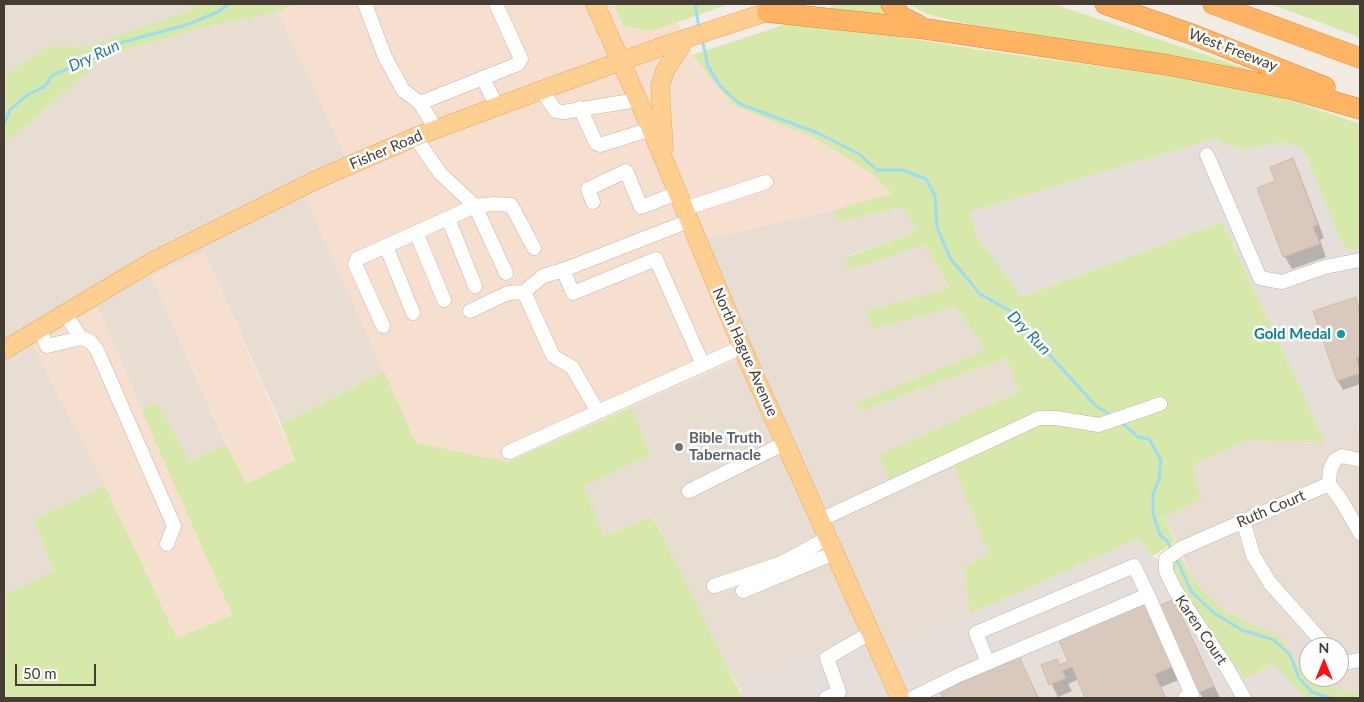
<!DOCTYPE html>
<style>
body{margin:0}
#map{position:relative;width:1364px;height:702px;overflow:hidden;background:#f3ece4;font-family:Lato,sans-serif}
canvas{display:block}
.frame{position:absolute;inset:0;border:5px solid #453c34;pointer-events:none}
.north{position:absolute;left:1299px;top:637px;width:50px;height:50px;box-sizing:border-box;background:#fff;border:1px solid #b5b1ae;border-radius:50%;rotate:0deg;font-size:14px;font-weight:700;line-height:20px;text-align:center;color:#453c34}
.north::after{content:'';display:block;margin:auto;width:18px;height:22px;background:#ff0f0f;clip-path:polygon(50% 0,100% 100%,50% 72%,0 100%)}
.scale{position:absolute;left:15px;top:664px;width:81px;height:22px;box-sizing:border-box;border:2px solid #453c34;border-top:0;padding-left:6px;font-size:15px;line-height:18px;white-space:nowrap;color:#453c34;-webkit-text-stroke:4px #fff;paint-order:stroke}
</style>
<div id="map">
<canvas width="1364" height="702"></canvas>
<div class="frame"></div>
<div class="north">N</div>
<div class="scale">50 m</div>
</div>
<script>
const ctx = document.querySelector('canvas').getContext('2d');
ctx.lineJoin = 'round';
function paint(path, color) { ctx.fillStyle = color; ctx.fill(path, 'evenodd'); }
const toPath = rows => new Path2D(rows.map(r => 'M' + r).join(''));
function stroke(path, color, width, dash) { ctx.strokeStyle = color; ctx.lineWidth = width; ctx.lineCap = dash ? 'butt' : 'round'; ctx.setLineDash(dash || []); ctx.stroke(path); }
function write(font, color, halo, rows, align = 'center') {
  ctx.font = font + ' Lato,sans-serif'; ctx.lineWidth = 5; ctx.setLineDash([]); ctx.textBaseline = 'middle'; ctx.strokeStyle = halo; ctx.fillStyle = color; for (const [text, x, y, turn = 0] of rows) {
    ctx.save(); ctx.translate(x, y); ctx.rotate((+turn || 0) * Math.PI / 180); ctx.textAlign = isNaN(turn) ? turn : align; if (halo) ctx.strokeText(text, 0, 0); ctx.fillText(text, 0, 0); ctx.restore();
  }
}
const residential = toPath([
 [4,4,189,4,192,10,89,46,46,47,4,76],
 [278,12,354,174,305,197,384,371,281,424,204,252,151,276,226,444,190,462,157,402,141,409,98,307,33,345,105,486,34,519,54,571,4,595,4,145,106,56,204,27],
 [902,207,917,231,844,257,924,245,950,289,867,311,956,306,986,350,856,403,861,411,1008,358,1019,391,879,456,949,454,990,556,964,567,970,614,879,650,869,628,740,689,695,605,654,517,604,536,584,486,650,455,632,407,751,354,705,239,834,210,838,222],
 [1360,431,1360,693,1309,682,1281,637,1225,612,1194,581,1164,516,1200,500,1192,464,1247,440,1326,443],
 [1309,647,1339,647,1339,677,1309,677]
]);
const commercial = toPath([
 [297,4,614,4,623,26,652,31,677,21,692,55,733,105,817,139,872,174,891,195,834,210,706,239,751,354,507,462,415,442,305,197,354,174,278,12],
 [204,252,295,460,245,484,151,276],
 [98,307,232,615,177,638,105,486,32,345]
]);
const industrial = toPath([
 [1213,139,1243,150,1282,142,1303,148,1344,248,1360,250,1360,431,1326,443,1222,222,1022,297,978,238,970,212],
 [1139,537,1151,557,1168,562,1245,679,1273,663,1305,698,743,698,740,689,869,628,879,650,970,614]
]);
const green = toPath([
 [189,4,297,4,278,12,204,27,106,56,4,145,4,76,46,47,89,46,191,10],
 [614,4,729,4,652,31,623,26],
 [839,4,884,4,894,20,832,12,830,7],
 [909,4,1054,4,1245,68,1243,73,1206,64,963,23,927,14],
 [1271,4,1360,4,1360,38,1356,36],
 [787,24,831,26,994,52,1224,83,1275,95,1360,124,1360,250,1344,248,1303,148,1282,142,1243,150,1213,139,970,212,978,238,1022,297,1222,222,1326,443,1247,440,1193,464,1201,500,1164,517,1175,542,1151,557,1139,538,970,614,964,567,989,555,949,454,889,481,879,455,1019,391,1007,358,861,411,855,403,985,350,956,306,872,329,866,311,950,288,924,245,849,270,844,258,917,231,902,207,838,222,834,210,891,194,872,174,817,139,733,105,692,55],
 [384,371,415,442,507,462,632,407,650,455,584,486,604,536,653,517,743,698,4,698,4,595,54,571,34,519,105,486,177,638,232,615,141,409,157,402,190,462,226,444,246,484,295,460,281,424],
 [1180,555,1194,581,1225,612,1281,637,1309,682,1360,693,1360,698,1305,698,1273,663,1245,679,1178,585,1168,562]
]);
const shadow = toPath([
 [1292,159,1299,172,1324,238,1320,240,1326,257,1292,269,1285,257,1259,188,1277,181],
 [1355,299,1360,308,1360,384,1343,390,1338,381,1315,312],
 [1173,600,1180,613,1220,698,1203,698,1199,692],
 [1145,603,1179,680,1161,687,1166,698,1087,698,1079,679,1068,684,1072,691,1058,697,1043,666,1060,666,1069,662],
 [1019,658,1039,698,944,698,942,693]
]);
const stream = toPath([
 [695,4,699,28],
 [702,39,708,66,720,86,740,104,818,133,859,154,877,170,903,170,926,179,935,196,937,227,950,258,980,294,1016,314,1043,348,1096,406,1111,415],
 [4,123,10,110,27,95,44,87,53,75,96,57,112,45,186,25,218,12,229,4],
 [1120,421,1138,437,1149,439,1161,460,1159,479,1153,494,1153,514,1160,535,1167,541,1172,550],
 [1176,558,1191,591,1214,613,1242,630,1274,640,1290,655,1299,678,1312,692,1331,698]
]);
const building = toPath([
 [1293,158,1318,225,1313,227,1320,244,1283,257,1257,188,1275,181,1270,167,1293,158],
 [1356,297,1360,311,1360,357,1356,358,1360,373,1337,381,1313,311,1356,297],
 [1174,599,1214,686,1198,693,1158,606,1174,599],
 [1145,601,1173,667,1155,674,1165,698,1085,698,1072,667,1062,671,1066,678,1049,685,1041,665,1057,659,1060,665,1068,661,1058,638,1145,601],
 [1019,656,1038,698,943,698,940,692,1019,656]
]);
const minor = toPath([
 [365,4,385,57,403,90,420,103,436,129],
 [483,79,497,106],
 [541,90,556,111,563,112,638,100],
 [420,103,518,64,521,59,496,4],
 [580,108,596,143,600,145,651,129],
 [415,137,440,173,475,206,506,273],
 [1207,155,1260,278,1282,282,1325,267,1360,260],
 [593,202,588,189,626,171,641,207,677,193],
 [684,209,766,182],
 [448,218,475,286],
 [416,232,444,300],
 [386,246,413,313],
 [563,270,573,293,656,259,703,365],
 [470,311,508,293,524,292],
 [65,314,81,338],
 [383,326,355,264,357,259,475,206,494,204,511,205,534,248],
 [39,329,47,346,81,338,90,341,97,350,174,526,167,544],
 [598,412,572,367,553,356,524,292,543,276,563,270,689,221],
 [509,452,742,347],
 [1329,484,1341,500,1360,533],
 [1329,484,1330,470,1335,460,1342,456,1360,460],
 [689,491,785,443],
 [820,520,1039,418,1056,418,1099,425,1160,404],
 [1243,520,1253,555,1270,583,1327,647],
 [714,586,782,563,828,538],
 [743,591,834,553],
 [1339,660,1349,662,1360,660],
 [988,663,976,633,1134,566,1148,595],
 [826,698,839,692,827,658,870,633],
 [912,698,959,675,1148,595,1192,695,1185,698],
 [1244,698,1227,668,1175,590,1166,571,1166,559,1182,548,1329,484]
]);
const major = toPath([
 [595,4,651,129,748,361,900,698],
 [664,148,660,86,665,71,686,38],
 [4,350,153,261,318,179,415,137,558,84,672,43,792,4]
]);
const highway = toPath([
 [891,4,902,17,918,25],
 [1105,4,1194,35,1325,87],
 [1213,4,1360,58],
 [767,12,926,29,1168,65,1290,89,1360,109]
]);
const markers = [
 [1341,334,5,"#0f9aa8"],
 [679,447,5,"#6b7280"]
];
const streetNames = [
 ["West Freeway",1233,50,21],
 ["Fisher Road",386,150,-23],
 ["North Hague Avenue",745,352,66],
 ["Ruth Court",1271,509,-23],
 ["Karen Court",1201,630,56]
];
const cultureNames = [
 ["Gold Medal",1331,334]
];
const worshipNames = [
 ["Bible Truth",689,438],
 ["Tabernacle",689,455]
];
const waterNames = [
 ["Dry Run",94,56,-25],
 ["Dry Run",1029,333,46]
];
paint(residential, '#e7ddd2');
paint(commercial, '#f6dfce');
paint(industrial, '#e5ded9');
paint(green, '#d6e9ab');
paint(shadow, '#0003');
stroke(stream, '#9ddcf2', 3);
paint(building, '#d8c9bc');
stroke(building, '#d0bcac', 1);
stroke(minor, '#c1b5a9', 15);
stroke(major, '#e7a95d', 19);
stroke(highway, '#e2852e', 21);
stroke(minor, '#fff', 14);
stroke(major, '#ffcf91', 18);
stroke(highway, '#ffb463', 20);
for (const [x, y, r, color] of markers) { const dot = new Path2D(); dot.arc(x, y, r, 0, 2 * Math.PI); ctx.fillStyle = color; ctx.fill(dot); stroke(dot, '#fff', 2); }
write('15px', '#453c34', '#fff', streetNames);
write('bold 15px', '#0d838f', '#fff', cultureNames, 'right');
write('bold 15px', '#5b616d', '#fff', worshipNames, 'left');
write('italic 16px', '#267b9c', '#fff', waterNames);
</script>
